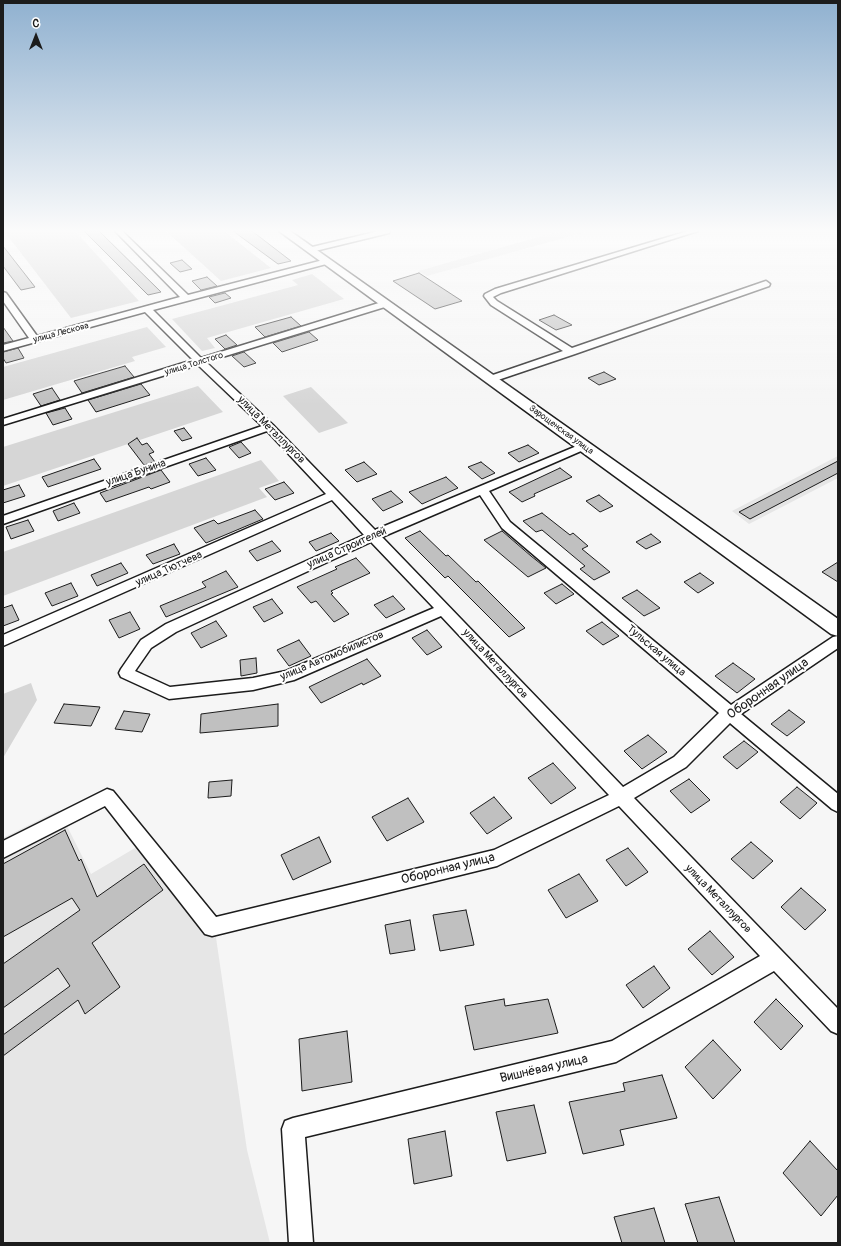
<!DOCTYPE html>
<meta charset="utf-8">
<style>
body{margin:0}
#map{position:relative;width:841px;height:1246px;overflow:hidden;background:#f6f6f6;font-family:Pangolin,sans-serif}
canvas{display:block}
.frame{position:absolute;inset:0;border:4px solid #1c1c1c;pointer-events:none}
.north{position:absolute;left:16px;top:16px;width:40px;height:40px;-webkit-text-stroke:3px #fff;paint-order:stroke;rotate:0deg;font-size:11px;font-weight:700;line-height:16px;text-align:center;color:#1c1c1c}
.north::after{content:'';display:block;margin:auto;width:14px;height:18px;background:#1c1c1c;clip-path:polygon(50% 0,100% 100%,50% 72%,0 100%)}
</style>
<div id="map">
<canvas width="841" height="1246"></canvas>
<div class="frame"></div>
<div class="north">С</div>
</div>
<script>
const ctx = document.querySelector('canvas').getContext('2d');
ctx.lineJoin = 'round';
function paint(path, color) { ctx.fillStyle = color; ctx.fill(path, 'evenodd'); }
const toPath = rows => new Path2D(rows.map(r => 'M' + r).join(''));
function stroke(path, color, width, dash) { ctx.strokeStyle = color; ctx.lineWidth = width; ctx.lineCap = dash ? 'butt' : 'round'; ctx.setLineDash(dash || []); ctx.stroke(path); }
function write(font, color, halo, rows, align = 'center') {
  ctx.font = font + ' Pangolin,sans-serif'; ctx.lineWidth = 4; ctx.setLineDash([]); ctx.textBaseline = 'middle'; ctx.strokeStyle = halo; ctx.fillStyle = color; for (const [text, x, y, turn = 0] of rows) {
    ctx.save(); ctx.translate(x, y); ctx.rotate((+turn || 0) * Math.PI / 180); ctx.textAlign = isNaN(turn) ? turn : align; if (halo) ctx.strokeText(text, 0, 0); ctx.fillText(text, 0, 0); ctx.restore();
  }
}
const built = toPath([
 [560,231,589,231,427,276,418,271],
 [838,456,838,478,749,524,732,511],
 [59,810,91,874,152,838,213,917,247,1150,270,1243,3,1243,3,838]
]);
const green = toPath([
 [4,231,75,231,139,301,71,318],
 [166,231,224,231,271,268,221,281],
 [312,274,344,299,207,338,215,348,202,351,172,319,298,285,292,280],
 [147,327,166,347,132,357,135,361,3,400,3,367],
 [198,386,223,412,3,486,3,447],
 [311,387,348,423,319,433,283,396],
 [261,460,279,481,259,488,267,497,3,596,3,552],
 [31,683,37,700,3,758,3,694]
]);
const building = toPath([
 [84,231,99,231,161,292,148,295,84,231],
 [233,231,252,231,291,261,278,264,233,231],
 [3,246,35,287,21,290,3,266,3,246],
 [182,260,192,269,180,272,170,263,182,260],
 [419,273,462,301,435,309,393,281,419,273],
 [207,277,217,286,201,290,192,281,207,277],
 [225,293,231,298,215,303,209,297,225,293],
 [554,315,572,325,556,330,539,320,554,315],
 [291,317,301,326,265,337,255,327,291,317],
 [3,327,13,341,3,343,3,327],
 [309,332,318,340,282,352,273,343,309,332],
 [226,335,237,345,225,349,215,339,226,335],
 [18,348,24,358,6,363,3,358,3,352,18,348],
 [244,352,256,363,244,367,232,356,244,352],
 [125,366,134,377,82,393,74,381,125,366],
 [604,372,616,379,599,385,588,378,604,372],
 [141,384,150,395,96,412,88,400,141,384],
 [52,388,60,400,41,406,33,394,52,388],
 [65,408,72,419,53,425,46,413,65,408],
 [184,428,192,438,182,441,174,431,184,428],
 [137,438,142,445,147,443,154,452,149,454,155,462,144,465,128,444,137,438],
 [241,442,251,453,239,458,229,447,241,442],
 [528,445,539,453,519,462,508,453,528,445],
 [206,458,216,470,198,476,189,464,206,458],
 [94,459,101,469,48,487,42,477,94,459],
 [838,461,838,473,750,519,739,512,838,461],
 [364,462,377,474,357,482,345,470,364,462],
 [481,462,495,473,482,479,468,467,481,462],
 [560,468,572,477,534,494,535,496,522,502,509,492,560,468],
 [161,470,170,482,151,489,149,487,106,502,100,493,161,470],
 [446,477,458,488,422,504,409,492,446,477],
 [284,482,294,493,275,500,265,489,284,482],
 [19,485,25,496,3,503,3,490,19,485],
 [391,491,403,502,383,511,372,499,391,491],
 [599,495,613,506,600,512,586,501,599,495],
 [74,503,80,513,58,521,53,511,74,503],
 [255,510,263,519,206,543,194,528,214,520,218,524,255,510],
 [542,513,570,535,573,533,588,546,582,549,610,572,594,580,580,569,585,566,542,530,536,532,523,521,542,513],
 [28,520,34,531,11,539,6,527,28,520],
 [420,531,446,556,448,555,476,582,478,581,525,628,509,637,448,576,445,578,405,538,420,531],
 [502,531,531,556,546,568,528,577,484,540,502,531],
 [331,533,339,541,316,551,309,542,331,533],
 [651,534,661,542,646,549,636,542,651,534],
 [272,541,281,551,257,561,249,551,272,541],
 [174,544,180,554,153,564,146,555,174,544],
 [356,558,370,573,331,591,333,593,331,594,349,614,334,622,316,601,311,603,297,587,337,569,335,567,356,558],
 [838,562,838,582,822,572,838,562],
 [121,563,128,573,97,586,91,575,121,563],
 [226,571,238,587,166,617,160,606,206,587,202,582,226,571],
 [700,573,714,583,698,593,684,582,700,573],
 [71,583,78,596,52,606,45,593,71,583],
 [562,584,574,594,556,604,544,593,562,584],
 [637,590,660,608,644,616,622,598,637,590],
 [393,596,405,609,386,618,374,605,393,596],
 [272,599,283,613,264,622,253,607,272,599],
 [12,605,19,620,3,626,3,608,12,605],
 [130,612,140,629,119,638,109,620,130,612],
 [216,621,227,636,201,648,191,633,216,621],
 [602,622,619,636,603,645,586,631,602,622],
 [427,630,442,647,427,655,412,638,427,630],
 [299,640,311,656,289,666,277,650,299,640],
 [256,658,257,673,241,676,240,660,256,658],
 [367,659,381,676,363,685,362,683,321,703,309,687,367,659],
 [733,663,755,679,737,693,715,676,733,663],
 [64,704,100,707,91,726,54,723,64,704],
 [278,704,278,726,200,733,201,714,278,704],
 [789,710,805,722,787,736,771,724,789,710],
 [124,711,150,714,142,732,115,729,124,711],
 [648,735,667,752,642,769,624,751,648,735],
 [744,741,758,752,737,769,723,757,744,741],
 [553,763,576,788,551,804,528,778,553,763],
 [689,779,710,800,691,813,670,791,689,779],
 [232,780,231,796,208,798,209,782,232,780],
 [797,787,817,803,800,819,780,802,797,787],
 [494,797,512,818,487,834,470,813,494,797],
 [408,798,424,822,387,841,372,817,408,798],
 [65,830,79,861,81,859,97,897,144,864,163,890,92,943,120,987,85,1014,78,1000,3,1056,3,1035,70,986,58,968,3,1008,3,964,80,910,72,898,3,937,3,864,65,830],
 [319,837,331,862,293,880,281,855,319,837],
 [751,842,773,861,753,879,731,859,751,842],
 [628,848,648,872,626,886,606,860,628,848],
 [579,874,598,901,566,918,548,890,579,874],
 [801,888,826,910,805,930,781,907,801,888],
 [466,910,474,945,440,951,433,915,466,910],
 [410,920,415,950,390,954,385,925,410,920],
 [710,931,734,957,712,975,688,949,710,931],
 [654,966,670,988,643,1008,626,985,654,966],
 [504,999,505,1006,548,999,558,1033,474,1050,465,1006,504,999],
 [776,999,803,1026,781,1050,754,1022,776,999],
 [347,1031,352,1082,302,1091,299,1039,347,1031],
 [713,1040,741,1070,713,1099,685,1067,713,1040],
 [662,1075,677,1118,620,1130,624,1145,583,1154,569,1102,625,1091,623,1083,662,1075],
 [534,1105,546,1153,507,1161,496,1112,534,1105],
 [445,1131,452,1176,414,1184,408,1139,445,1131],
 [810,1141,838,1171,838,1195,821,1216,783,1173,810,1141],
 [719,1197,735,1243,698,1243,685,1204,719,1197],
 [654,1208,665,1243,622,1243,614,1217,654,1208]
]);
const street = toPath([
 [115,231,122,231,188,295,327,259,331,261,330,263,153,310,201,358,382,302,388,302,389,304,388,306,206,362,273,425,375,530,584,443,590,446,588,448,489,491,510,522,731,705,833,637,838,636,838,648,741,714,838,794,838,812,832,809,730,723,686,767,634,798,838,1009,838,1034,831,1031,774,971,616,1062,305,1137,313,1243,289,1243,282,1129,285,1121,293,1118,612,1041,760,956,619,806,497,866,212,936,205,934,105,806,3,858,3,841,107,789,113,791,216,917,494,850,609,795,441,616,294,680,253,690,169,699,121,677,119,673,121,669,141,640,166,624,364,535,332,500,3,646,3,635,326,494,267,431,3,524,3,516,262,426,198,365,3,425,3,419,193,360,145,312,3,351,3,345,29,338,3,301,3,292,6,293,37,336,180,297,115,231],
 [480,495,502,528,719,713,674,757,623,787,382,537,480,495],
 [371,542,434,608,286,671,253,678,170,687,135,671,151,648,176,632,371,542],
 [379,231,390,231,389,233,311,252,307,250,308,248,379,231],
 [688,231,698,231,501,293,493,297,497,301,572,348,763,282,766,281,770,284,769,286,575,354,495,381,487,381,486,379,487,377,563,351,491,305,484,296,485,294,495,289,688,231]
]);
const secondary = toPath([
 [279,231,290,231,838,619,838,636,831,634,279,231]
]);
const farStreetnames = [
 ["улица Лескова",61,333,-15],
 ["улица Толстого",194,364,-17],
 ["Зарощенская улица",561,430,36]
];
const streetNames = [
 ["улица Металлургов",271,430,45],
 ["улица Бунина",136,473,-19],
 ["улица Строителей",347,548,-24],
 ["улица Тютчева",169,569,-24],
 ["Тульская улица",656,651,40],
 ["улица Автомобилистов",332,656,-23],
 ["улица Металлургов",495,664,47],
 ["улица Металлургов",718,899,46]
];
const nearStreetnames = [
 ["Оборонная улица",768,689,-35],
 ["Оборонная улица",448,869,-14],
 ["Вишнёвая улица",544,1069,-13]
];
paint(built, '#e6e6e6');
paint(green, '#d6d6d6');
paint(building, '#c0c0c0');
stroke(building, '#1c1c1c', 1);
stroke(street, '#1c1c1c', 3);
stroke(secondary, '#1c1c1c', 3);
paint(street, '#fff');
paint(secondary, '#fff');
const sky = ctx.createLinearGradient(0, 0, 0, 405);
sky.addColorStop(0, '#90b1d0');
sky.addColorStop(0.57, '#fbfbfb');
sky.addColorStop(1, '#fbfbfb00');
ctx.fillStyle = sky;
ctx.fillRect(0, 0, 841, 405);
write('9px', '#1c1c1c', '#fff', farStreetnames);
write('11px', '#1c1c1c', '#fff', streetNames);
write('13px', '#1c1c1c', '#fff', nearStreetnames);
</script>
